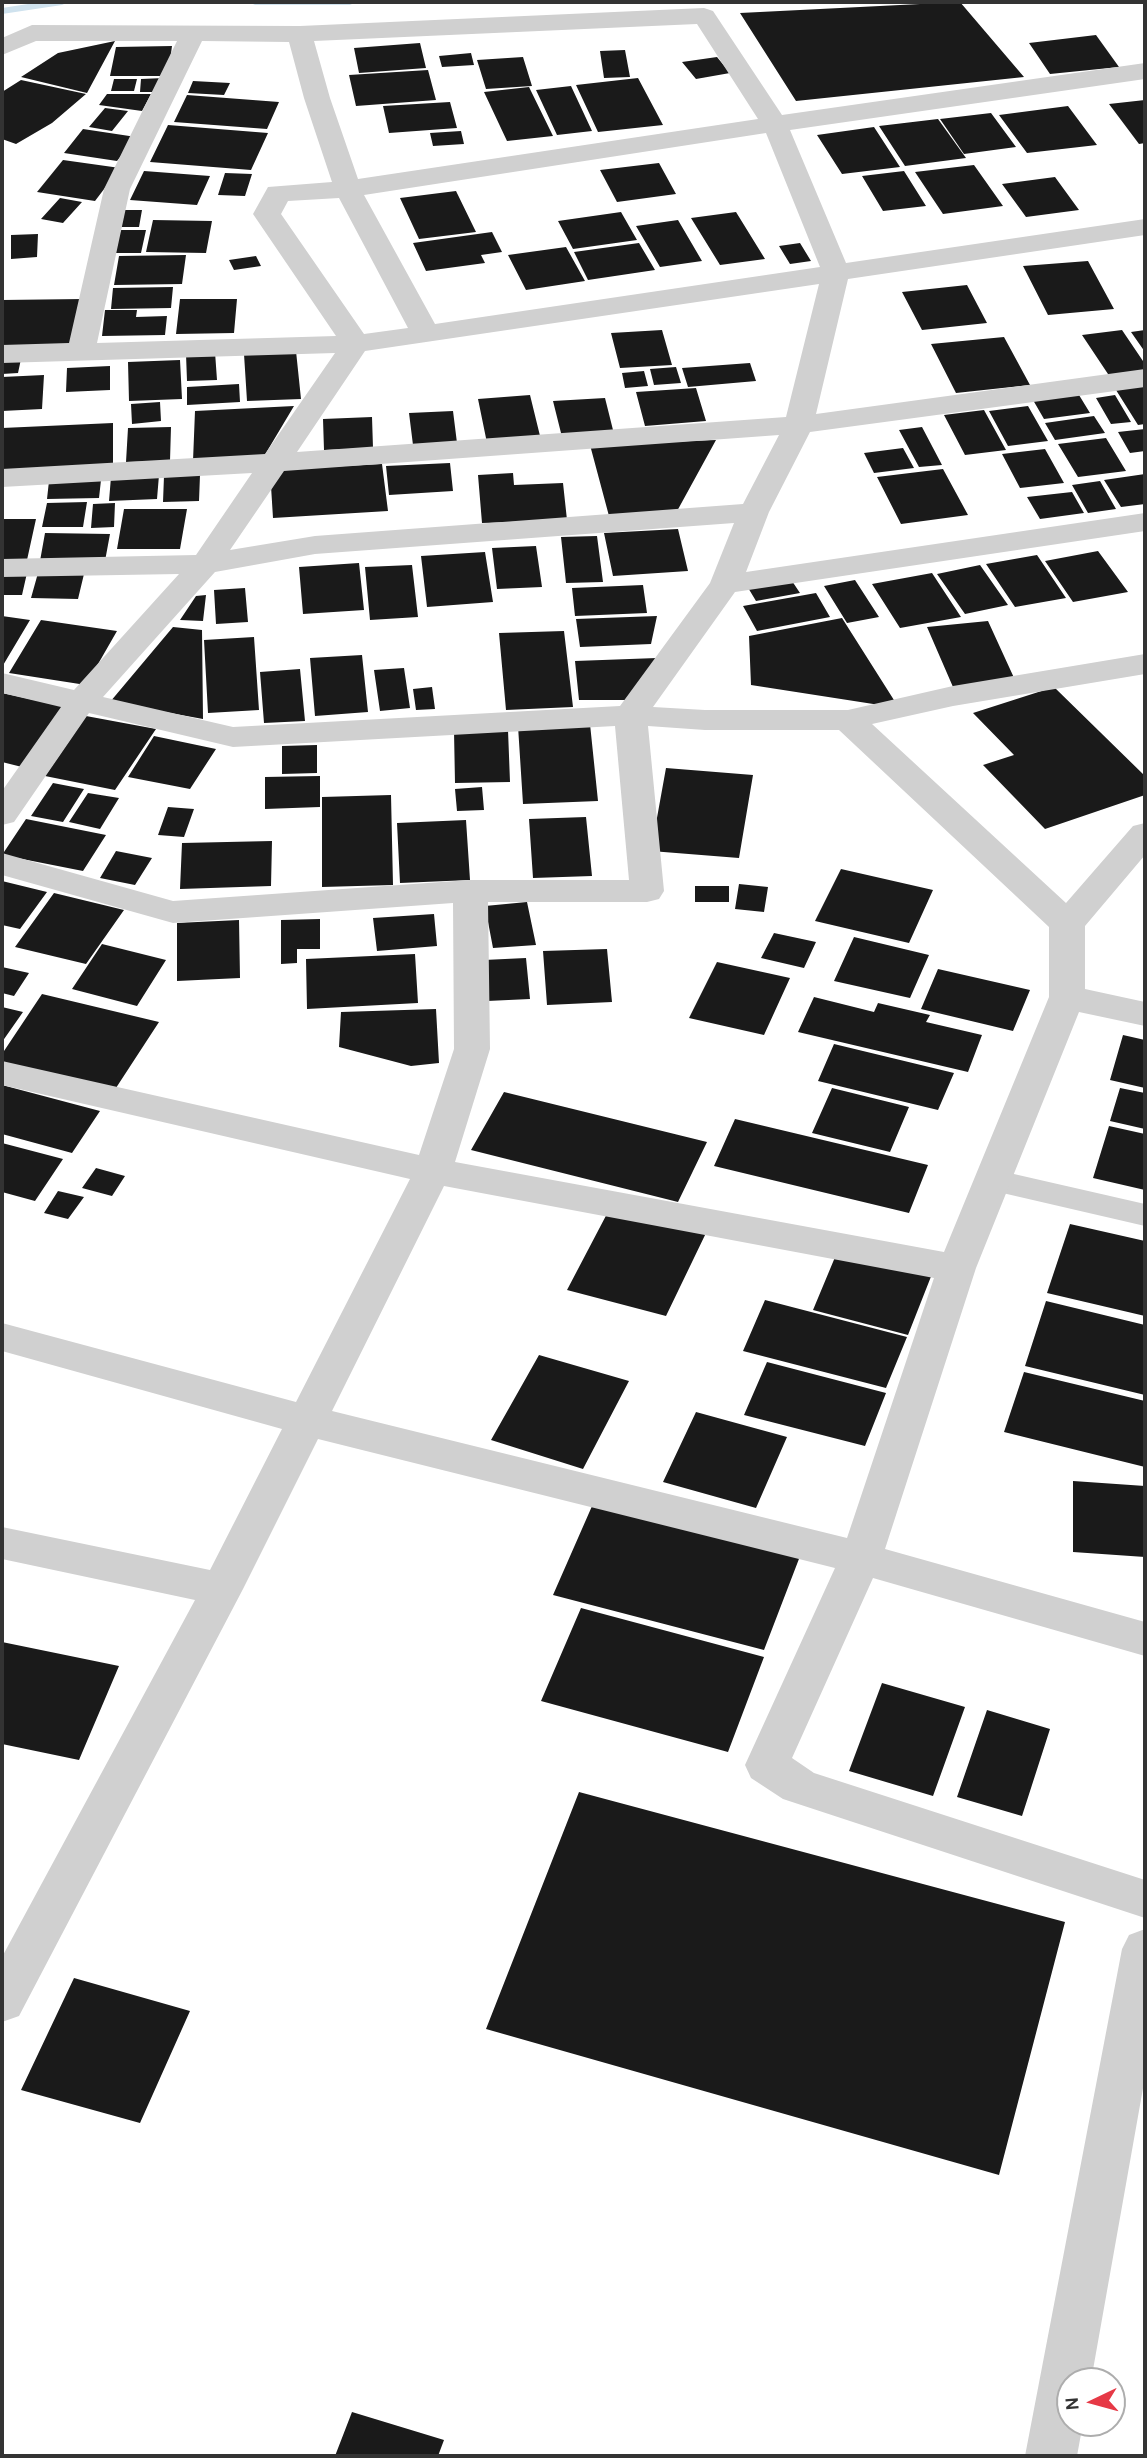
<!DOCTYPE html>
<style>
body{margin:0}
#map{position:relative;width:1147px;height:2458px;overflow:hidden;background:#fff;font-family:Karla,sans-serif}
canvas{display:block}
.frame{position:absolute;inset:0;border:4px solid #333;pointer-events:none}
.north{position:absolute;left:1056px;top:2367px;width:70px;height:70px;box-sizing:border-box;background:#fff;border:2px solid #adadad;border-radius:50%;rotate:265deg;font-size:19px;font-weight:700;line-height:28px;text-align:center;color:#333}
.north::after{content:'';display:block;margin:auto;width:24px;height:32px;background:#e63946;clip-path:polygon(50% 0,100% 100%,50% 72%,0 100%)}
</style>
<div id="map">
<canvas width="1147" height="2458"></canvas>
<div class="frame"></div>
<div class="north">N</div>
</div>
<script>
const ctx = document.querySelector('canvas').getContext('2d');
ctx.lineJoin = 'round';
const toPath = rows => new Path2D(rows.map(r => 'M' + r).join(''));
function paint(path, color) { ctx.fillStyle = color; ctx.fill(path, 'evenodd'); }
const stream = toPath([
 [41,2,68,2,62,5,2,14,2,8,41,2],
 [249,2,356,2,350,5,255,5,249,2]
]);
const building = toPath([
 [960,2,1024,77,796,101,740,13],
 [1096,35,1119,67,1050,74,1029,43],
 [115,41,87,93,21,77,58,53],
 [420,43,426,68,359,73,354,48],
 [172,46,168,76,110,76,116,47],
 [625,50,630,77,604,78,600,51],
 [471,53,474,65,442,67,439,56],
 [523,57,532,86,486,89,477,60],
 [717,57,730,73,696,79,682,62],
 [428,70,436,100,356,106,349,75],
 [164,78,163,92,140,92,141,79],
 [638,78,663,125,598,132,576,85],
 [114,79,137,79,134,91,111,91],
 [21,80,86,94,52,123,16,144,2,139,2,92],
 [193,81,230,83,224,95,188,93],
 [571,86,592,131,557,135,536,90],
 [529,87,553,136,507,141,484,92],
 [107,94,151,94,142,111,99,105],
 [187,95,279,102,267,129,174,122],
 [1145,100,1145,143,1139,144,1109,104],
 [450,102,457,128,389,133,383,106],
 [1068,106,1097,145,1027,153,999,115],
 [105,108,128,111,112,131,89,127],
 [991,113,1016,147,964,154,940,119],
 [938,119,966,158,905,166,879,126],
 [168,125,268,133,251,170,150,162],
 [874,127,900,167,842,174,817,135],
 [83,129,136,137,117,161,64,153],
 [461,131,464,144,433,146,430,133],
 [63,160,120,168,95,201,37,192],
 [659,163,676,194,617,202,600,170],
 [974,165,1003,206,943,214,915,172],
 [144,171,210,176,197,205,130,200],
 [904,171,926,206,883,211,862,176],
 [225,173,252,174,245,196,218,195],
 [1055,177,1079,210,1026,217,1002,184],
 [456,191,476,232,419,239,400,198],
 [60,198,82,202,63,223,41,219],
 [123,210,142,210,139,227,120,227],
 [621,212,637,240,573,249,558,221],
 [736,212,765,259,720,265,691,218],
 [153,220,212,221,206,253,146,252],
 [678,220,702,261,660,267,636,226],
 [120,230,146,230,141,253,115,253],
 [492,232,502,252,481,255,485,263,426,271,413,243],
 [38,234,37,257,11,259,11,235],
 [639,243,655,270,588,280,574,252],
 [800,243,811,261,790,264,779,246],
 [566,247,585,281,526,290,508,255],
 [186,255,182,284,114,285,119,256],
 [256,256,261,266,234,270,229,260],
 [1088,261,1114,309,1048,315,1023,266],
 [967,285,987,323,922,330,902,292],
 [173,287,171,308,111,309,113,288],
 [83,299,76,345,2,346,2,300],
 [180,299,237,299,234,333,176,334],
 [105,310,137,310,136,317,167,316,165,335,102,336],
 [662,330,672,365,620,368,611,333],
 [1122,330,1145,364,1145,372,1110,377,1082,335],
 [1145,330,1145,352,1131,332],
 [1004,337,1030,385,956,393,931,344],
 [296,351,301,399,247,401,244,354],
 [215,352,217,380,187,381,186,354],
 [2,359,21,359,18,373,2,374],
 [180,360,182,399,129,401,128,362],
 [750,363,756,381,688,387,682,368],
 [110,366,110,390,66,392,67,368],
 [676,367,681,383,654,385,650,369],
 [644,371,648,386,625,388,622,373],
 [44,375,42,409,2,411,2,377],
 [239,384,240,402,187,405,187,387],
 [1145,386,1145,424,1138,425,1116,390],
 [696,388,706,421,645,426,636,392],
 [530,395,541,440,487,443,478,399],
 [1079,395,1090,413,1044,419,1033,400],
 [1115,395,1131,422,1111,424,1096,398],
 [605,398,614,434,562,437,553,401],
 [160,402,161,421,132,424,131,404],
 [294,406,263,458,193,461,195,411],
 [1028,406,1048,441,1008,446,989,411],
 [984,410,1006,450,965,455,944,415],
 [453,411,457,443,413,445,409,413],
 [1094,416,1105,433,1055,440,1045,423],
 [372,417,373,448,324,450,323,419],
 [113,423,113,464,2,470,2,428],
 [171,427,170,461,126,462,128,428],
 [922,427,942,465,919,467,899,430],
 [1145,429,1145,451,1130,453,1118,432],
 [1106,438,1126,471,1078,477,1058,444],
 [716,440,676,513,609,516,590,445],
 [903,448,914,468,874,473,864,453],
 [1045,449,1064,483,1020,488,1002,454],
 [450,463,453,491,389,495,386,466],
 [382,464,388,511,273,518,270,470],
 [943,469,968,515,901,524,877,477],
 [513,473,514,485,563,483,567,520,482,523,478,475],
 [1145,474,1145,504,1121,507,1104,480],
 [159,475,157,499,109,501,111,477],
 [200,475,199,501,163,502,164,476],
 [101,480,99,498,47,499,49,481],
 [1100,481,1116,509,1088,513,1072,485],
 [1072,492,1084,513,1040,519,1027,497],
 [87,502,83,527,42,527,47,503],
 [115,503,114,527,91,528,93,504],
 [124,509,187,509,180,549,117,549],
 [2,519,36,519,27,560,2,560],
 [678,529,688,571,613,576,604,533],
 [45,533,110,534,105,561,40,561],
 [597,536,603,582,566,583,561,537],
 [536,546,542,587,497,589,492,548],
 [1098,551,1128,592,1073,602,1045,561],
 [485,552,493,602,427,607,421,556],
 [1037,555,1066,598,1015,607,986,564],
 [359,563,364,610,303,614,299,567],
 [412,565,418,617,370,620,365,567],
 [980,565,1008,605,965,614,937,574],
 [2,573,27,573,22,595,2,595],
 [38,573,84,574,78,599,31,598],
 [932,573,961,617,900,628,872,584],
 [790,578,800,593,756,601,747,586],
 [855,580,879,617,847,623,824,586],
 [643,585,647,613,575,616,572,588],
 [245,588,248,622,216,624,214,590],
 [816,593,830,617,757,631,743,606],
 [206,595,203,621,180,620,196,596],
 [2,616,30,620,2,667],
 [657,616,651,644,580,647,576,619],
 [842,618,899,708,751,685,749,636],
 [41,620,117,631,86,685,9,673],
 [988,621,1015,680,953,687,927,627],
 [173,627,202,630,203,719,110,702],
 [564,631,573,707,506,710,499,633],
 [254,637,259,710,208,713,204,640],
 [362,655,368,712,315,716,310,658],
 [657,658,631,700,579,700,575,661],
 [404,668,410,708,380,711,374,670],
 [300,669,305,721,264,723,260,672],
 [432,687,435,709,416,710,413,689],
 [1054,687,1145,776,1145,795,1045,829,983,765,1014,755,973,713],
 [2,693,67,707,22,767,2,762],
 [86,716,156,729,115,790,45,776],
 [590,724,598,801,523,804,518,726],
 [508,730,510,782,455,783,454,731],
 [154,736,216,749,190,789,128,777],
 [317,745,317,773,282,774,282,746],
 [666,768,753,775,739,858,651,851],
 [320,776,320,807,265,809,265,777],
 [53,783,84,789,63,822,31,816],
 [482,787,484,810,457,811,455,789],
 [88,793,119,798,100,829,69,822],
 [391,795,393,885,322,887,322,797],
 [168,807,194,809,184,837,158,835],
 [586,817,592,876,533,878,529,819],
 [26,819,106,835,83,871,2,855],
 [466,820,470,880,400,883,397,823],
 [272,841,271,886,180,889,182,843],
 [116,851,152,858,135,885,100,878],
 [841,869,933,890,909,943,815,921],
 [2,881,47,892,20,929,2,925],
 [739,884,768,887,764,912,735,909],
 [695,886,729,886,729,902,695,902],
 [54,893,124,910,86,964,15,947],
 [527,902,536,945,493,948,485,906],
 [434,914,437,946,377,951,373,918],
 [320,919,320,949,297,949,297,963,281,964,281,920],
 [239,920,240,978,177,981,177,923],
 [774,933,816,942,804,968,761,958],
 [854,937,929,955,910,998,834,981],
 [102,944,166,960,137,1006,72,989],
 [607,949,612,1002,547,1005,543,951],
 [415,954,418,1003,307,1009,306,959],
 [526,958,530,999,487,1001,484,960],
 [717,962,790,978,764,1035,689,1018],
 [2,967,29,973,14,996,2,993],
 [938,969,1030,990,1013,1031,921,1009],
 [42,994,159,1022,114,1091,2,1063,2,1054],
 [814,997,874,1012,878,1003,930,1015,926,1022,982,1035,968,1072,798,1032],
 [2,1007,23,1012,2,1042],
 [436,1009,439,1063,411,1066,339,1047,341,1012],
 [1123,1035,1145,1040,1145,1088,1110,1080],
 [834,1044,954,1073,938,1110,818,1081],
 [2,1085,100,1111,72,1153,2,1134],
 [832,1088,909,1107,890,1152,812,1133],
 [1120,1088,1145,1093,1145,1129,1110,1121],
 [504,1092,707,1142,678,1202,471,1150],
 [735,1119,928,1165,909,1213,714,1166],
 [1109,1126,1145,1134,1145,1190,1093,1178],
 [2,1143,63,1159,35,1201,2,1192],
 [96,1168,125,1176,112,1196,82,1188],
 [58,1191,84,1197,68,1219,44,1213],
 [610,1208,706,1233,666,1316,567,1290],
 [1070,1224,1145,1241,1145,1316,1047,1293],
 [838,1250,932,1274,908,1335,813,1310],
 [765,1300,907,1337,886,1388,743,1351],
 [1046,1301,1145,1325,1145,1395,1025,1366],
 [539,1355,629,1381,583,1469,491,1440],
 [767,1362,886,1393,865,1446,744,1415],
 [1024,1372,1145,1401,1145,1467,1004,1432],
 [696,1412,787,1437,756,1508,663,1482],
 [1073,1481,1145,1486,1145,1557,1073,1552],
 [596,1497,802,1551,764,1650,553,1595],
 [581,1608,764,1657,728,1752,541,1701],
 [2,1642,119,1666,79,1760,2,1744],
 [882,1683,965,1707,933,1796,849,1771],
 [987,1710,1050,1729,1022,1816,957,1797],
 [579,1792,1065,1922,999,2175,486,2029],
 [74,1978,190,2011,140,2123,21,2090],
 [352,2412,444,2440,438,2456,335,2456]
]);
const lane = toPath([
 [992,1169,1145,1204,1145,1226,981,1188,976,1180,981,1172,992,1169]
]);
const street = toPath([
 [704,8,713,11,782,115,1145,63,1145,79,790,130,846,263,1145,219,1145,235,848,279,816,414,1145,369,1145,387,810,432,769,512,746,572,1145,513,1145,531,735,592,653,707,705,710,848,710,953,686,1145,654,1145,674,953,706,872,724,1066,903,1133,826,1145,823,1145,855,1085,926,1085,989,1145,1002,1145,1026,1079,1012,976,1268,885,1549,1145,1622,1145,1656,873,1578,792,1758,814,1773,1145,1880,1145,1918,783,1799,751,1778,745,1765,835,1568,318,1439,243,1589,19,2016,2,2022,2,1957,195,1600,2,1559,2,1527,210,1570,282,1429,2,1351,2,1323,296,1402,410,1179,2,1085,2,1061,419,1155,454,1049,453,903,173,923,2,875,2,853,173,901,470,880,629,880,615,726,233,747,89,713,14,822,2,825,2,791,61,707,2,693,2,673,74,690,179,574,2,577,2,559,196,555,252,473,2,487,2,469,265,454,335,353,2,363,2,345,69,343,104,189,177,41,36,41,2,55,2,38,32,25,300,26,704,8],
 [697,24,758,119,358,179,330,98,314,41,697,24],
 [202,41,289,42,304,98,332,182,268,187,253,214,336,336,97,343,130,189,202,41],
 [766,133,820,267,435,324,364,195,766,133],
 [339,198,408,328,364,334,281,214,288,201,339,198],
 [819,284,786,417,297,452,365,351,819,284],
 [779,435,743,504,315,536,230,550,284,471,779,435],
 [734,523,710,583,620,706,233,727,103,697,215,572,315,554,734,523],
 [648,726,705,730,839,730,1049,927,1049,997,944,1252,455,1162,490,1049,488,902,647,902,659,899,664,891,648,726],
 [444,1186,934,1278,847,1538,332,1411,444,1186],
 [1145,1929,1145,2077,1091,2381,1070,2381,1070,2423,1083,2423,1077,2456,1025,2456,1122,1949,1129,1935,1145,1929]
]);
paint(stream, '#cfe2ee');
paint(building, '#1a1a1a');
paint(lane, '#d0d0d0');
paint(street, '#d0d0d0');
</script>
